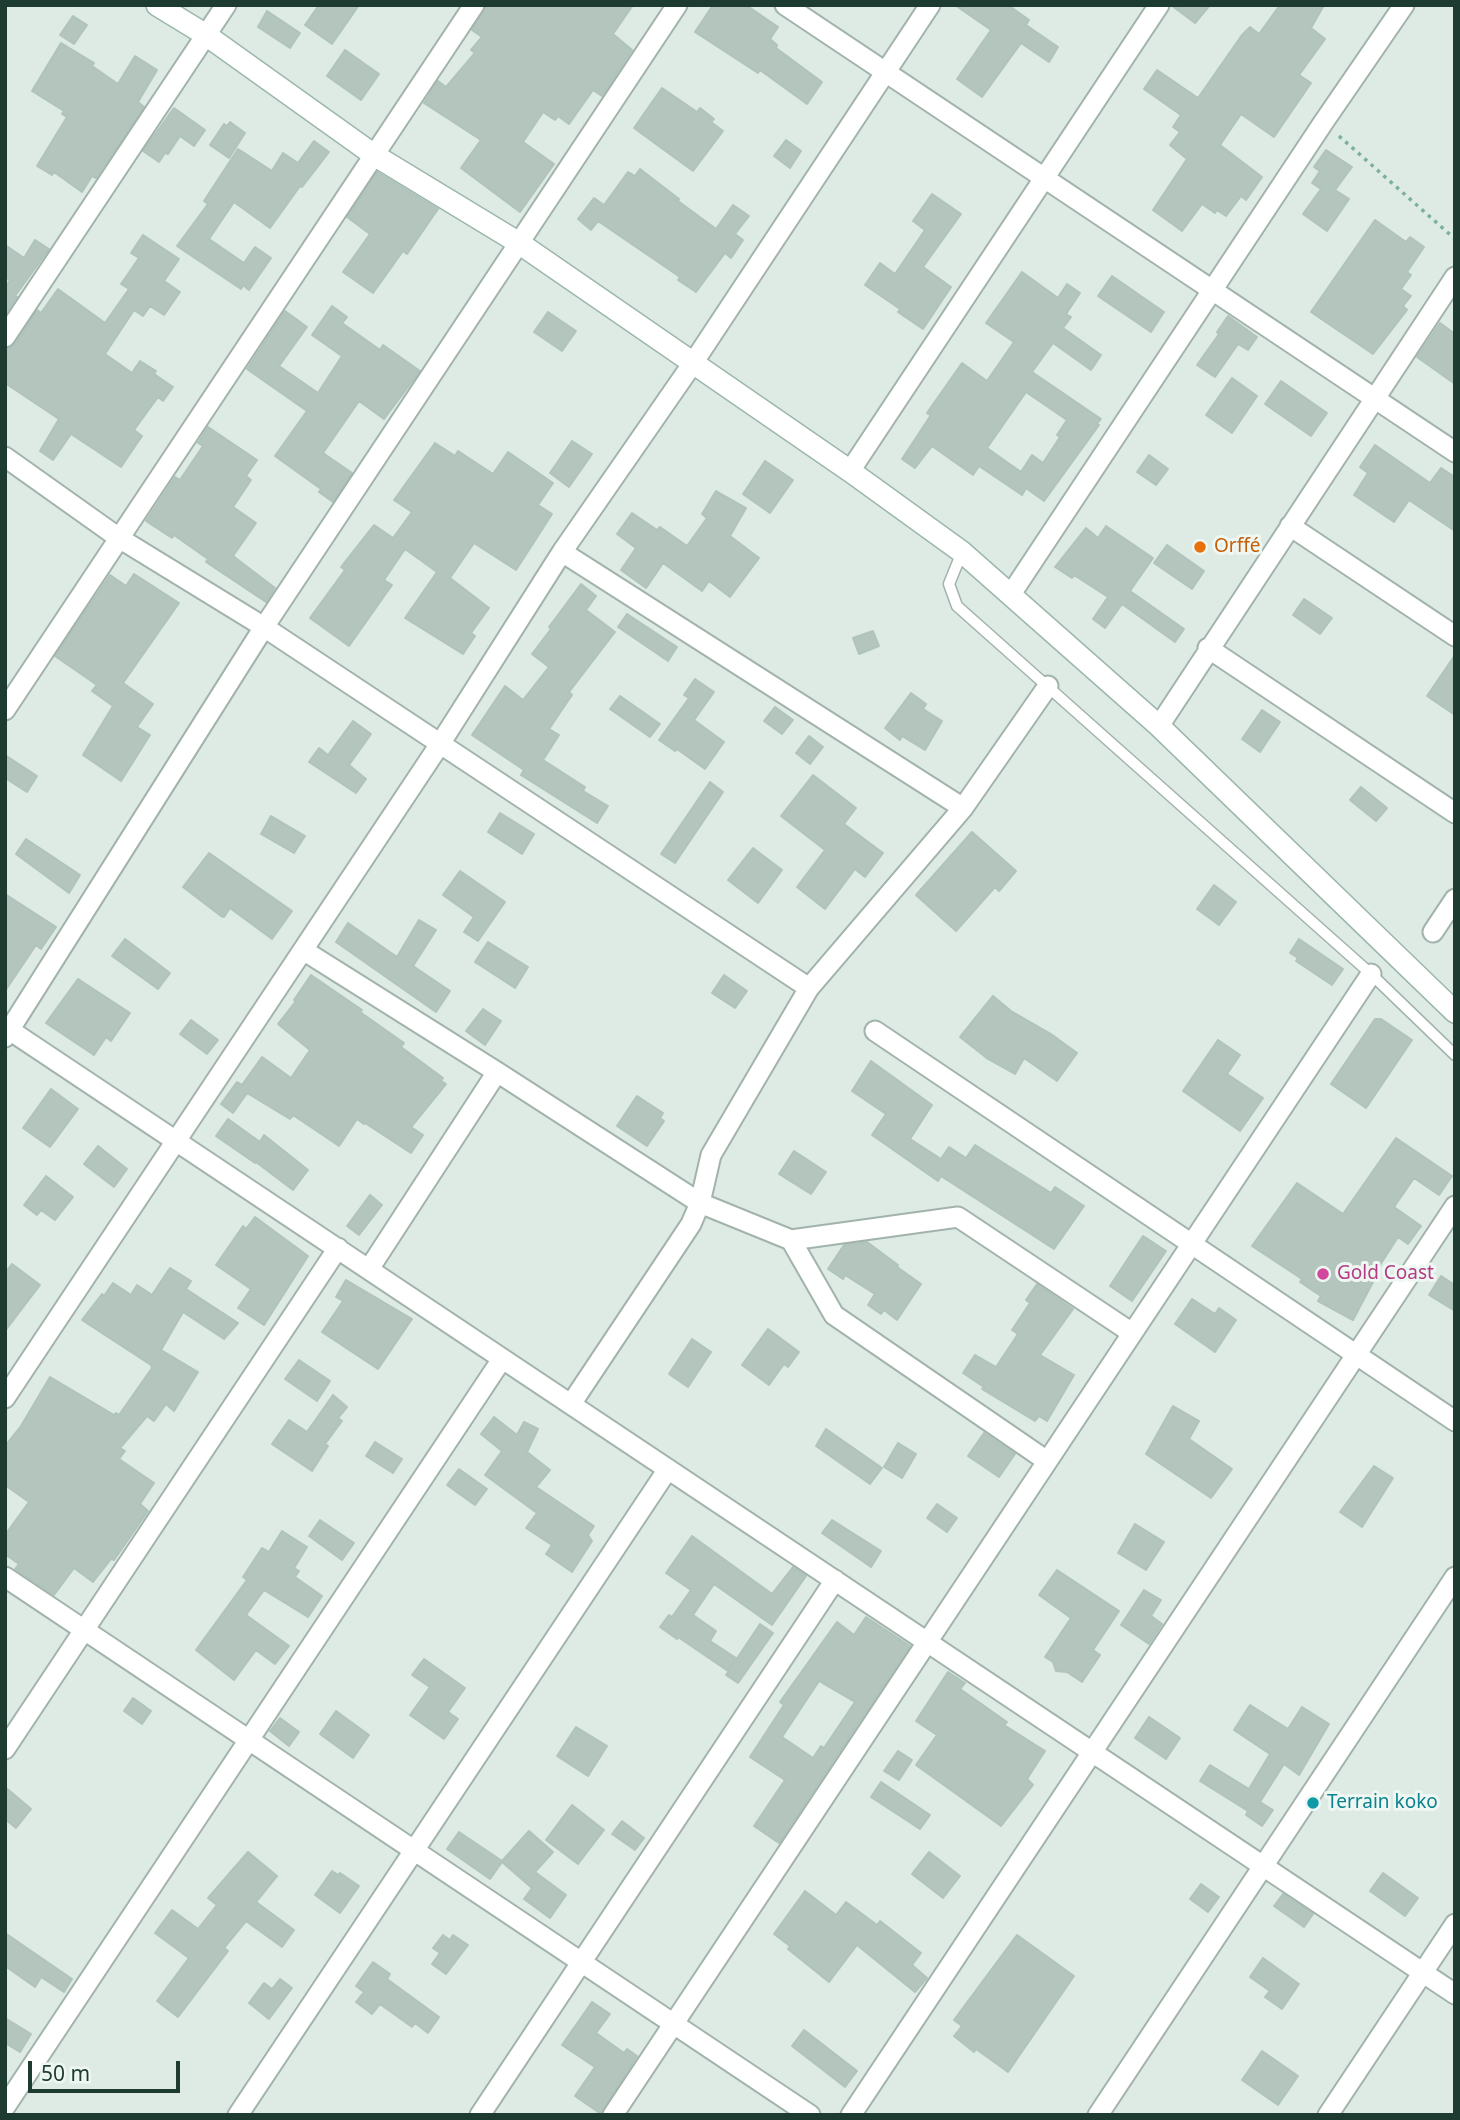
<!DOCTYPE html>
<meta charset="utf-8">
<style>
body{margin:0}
#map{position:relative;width:1460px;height:2120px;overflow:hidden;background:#deebe4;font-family:"Noto Sans",sans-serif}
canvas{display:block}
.frame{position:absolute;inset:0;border:7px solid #1e3b31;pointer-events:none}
.scale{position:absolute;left:28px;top:2061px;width:152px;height:32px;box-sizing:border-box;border:4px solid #1e3b31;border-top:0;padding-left:9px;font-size:21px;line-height:24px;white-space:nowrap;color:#1e3b31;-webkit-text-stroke:5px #eef7f2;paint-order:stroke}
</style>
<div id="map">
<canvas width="1460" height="2120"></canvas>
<div class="frame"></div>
<div class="scale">50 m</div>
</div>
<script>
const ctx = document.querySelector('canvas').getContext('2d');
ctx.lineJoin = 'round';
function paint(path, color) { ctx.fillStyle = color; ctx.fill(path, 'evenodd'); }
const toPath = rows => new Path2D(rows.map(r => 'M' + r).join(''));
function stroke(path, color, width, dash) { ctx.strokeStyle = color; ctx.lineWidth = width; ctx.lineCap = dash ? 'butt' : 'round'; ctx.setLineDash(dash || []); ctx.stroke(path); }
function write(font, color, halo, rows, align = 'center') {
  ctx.font = font + ' "Noto Sans",sans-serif'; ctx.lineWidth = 6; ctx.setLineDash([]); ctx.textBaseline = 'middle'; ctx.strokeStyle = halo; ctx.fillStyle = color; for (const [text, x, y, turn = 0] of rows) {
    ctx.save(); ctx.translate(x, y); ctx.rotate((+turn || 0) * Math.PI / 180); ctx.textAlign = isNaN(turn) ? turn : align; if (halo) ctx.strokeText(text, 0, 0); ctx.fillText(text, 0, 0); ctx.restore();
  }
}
const building = toPath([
 [319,5,359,5,332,44,305,25,319,5],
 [486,5,633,5,613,34,632,50,602,96,593,90,569,124,558,116,555,120,543,112,523,142,554,164,520,212,461,168,481,140,424,103,438,81,446,87,475,53,471,50,482,37,472,30,486,5],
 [713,5,746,5,778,27,770,39,777,45,776,48,822,82,807,104,760,70,758,73,695,32,713,5],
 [955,5,1008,5,1029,20,1026,25,1058,47,1049,62,1021,43,982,97,957,79,991,30,955,5],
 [1171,5,1210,5,1195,23,1171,5],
 [1280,5,1324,5,1311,28,1325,39,1299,75,1311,83,1274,137,1241,114,1220,145,1262,177,1246,200,1241,196,1226,216,1217,210,1215,213,1202,204,1182,231,1153,210,1187,159,1170,145,1180,132,1173,127,1181,115,1144,89,1157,70,1198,98,1242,35,1250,27,1259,34,1280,5],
 [267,11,300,33,290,48,258,27,267,11],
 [73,16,87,25,74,44,60,35,73,16],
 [61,43,94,63,92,66,118,84,135,56,157,70,138,102,144,107,96,178,92,176,82,192,54,172,52,175,37,166,67,117,62,114,64,111,32,91,61,43],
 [345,50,379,74,361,100,327,76,345,50],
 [662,88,697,112,700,108,714,119,711,122,723,131,693,171,634,128,662,88],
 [174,108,205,130,194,146,180,136,168,154,165,153,159,162,143,151,174,108],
 [230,122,245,133,229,158,210,145,224,124,227,126,230,122],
 [786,140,801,151,790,168,774,156,786,140],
 [314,141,329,152,302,187,300,186,270,228,234,202,209,239,244,263,255,247,271,258,249,290,243,285,241,289,177,246,208,204,204,201,238,149,272,171,283,153,298,163,314,141],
 [1326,150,1352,167,1335,190,1349,199,1327,231,1303,214,1321,189,1312,183,1320,171,1314,167,1326,150],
 [640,169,679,199,678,201,716,229,733,205,749,216,735,234,743,240,731,258,725,253,696,292,678,280,680,277,598,221,591,230,578,219,594,198,604,205,628,172,635,176,640,169],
 [377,172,438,209,407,254,403,251,373,293,343,272,370,234,347,217,377,172],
 [932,194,961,214,923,267,951,287,923,329,898,312,900,309,865,285,880,263,895,274,925,230,913,221,932,194],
 [1375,220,1406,242,1410,237,1424,247,1407,272,1411,275,1401,289,1411,296,1403,306,1407,310,1373,354,1311,312,1375,220],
 [143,235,179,259,164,281,180,292,164,315,150,306,143,316,134,310,105,354,132,373,140,361,156,371,154,374,173,387,163,401,158,397,134,430,142,436,121,467,71,434,53,460,40,451,59,419,5,383,5,349,15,344,37,310,41,313,58,289,105,323,129,289,121,284,139,258,131,253,143,235],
 [35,240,49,249,15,296,17,297,5,315,5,288,10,280,5,277,5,245,24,258,35,240],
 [1022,272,1058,298,1067,284,1080,293,1066,314,1071,317,1063,328,1101,355,1091,370,1053,343,1032,372,1101,419,1097,424,1099,425,1044,501,1026,488,1022,495,979,466,973,475,932,446,915,468,902,459,931,415,927,413,962,363,987,381,1014,342,986,323,1022,272],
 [1026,392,1067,420,1057,435,1060,437,1043,463,1032,455,1021,472,987,448,1026,392],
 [1112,276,1164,312,1151,332,1098,296,1112,276],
 [332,306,347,317,342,323,380,350,383,345,420,371,384,419,359,401,323,453,352,473,333,502,319,492,321,489,275,456,307,411,247,369,285,311,307,327,279,366,318,393,342,356,312,335,332,306],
 [548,312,576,331,562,351,534,332,548,312],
 [1228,316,1257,337,1248,350,1238,344,1215,377,1197,365,1219,334,1217,332,1228,316],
 [1440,323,1455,334,1455,384,1417,357,1440,323],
 [1232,378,1257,396,1232,433,1206,415,1232,378],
 [1281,381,1327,413,1311,436,1265,404,1281,381],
 [208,427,257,460,246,476,251,480,233,507,256,523,233,556,275,588,266,602,206,562,208,559,174,535,172,538,146,521,175,477,180,480,203,446,198,443,208,427],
 [572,441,592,454,569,487,550,473,572,441],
 [435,443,455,456,458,451,493,474,508,452,553,483,538,505,552,514,516,570,474,543,450,578,489,608,471,633,475,636,463,654,405,618,437,572,405,549,384,580,392,585,349,646,310,618,345,570,341,567,374,525,393,538,412,512,394,500,435,443],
 [1375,445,1430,483,1441,468,1455,477,1455,531,1409,500,1394,522,1354,495,1368,473,1360,467,1375,445],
 [1149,455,1168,469,1156,485,1137,472,1149,455],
 [765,461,793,480,770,513,743,494,765,461],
 [716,491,746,508,730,536,759,558,730,597,709,581,702,591,663,563,646,588,621,570,636,548,617,534,632,513,657,530,660,527,687,546,707,518,702,514,716,491],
 [1106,526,1153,558,1130,591,1184,629,1175,642,1122,604,1105,628,1093,619,1108,597,1074,575,1072,578,1055,567,1086,528,1098,538,1106,526],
 [1167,545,1204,571,1192,589,1154,563,1167,545],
 [134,574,179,603,123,683,153,704,137,727,150,735,121,781,83,755,113,706,92,691,97,685,55,656,110,575,126,586,134,574],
 [581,584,596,596,586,610,615,632,569,692,572,695,549,729,559,735,543,760,585,787,583,791,608,806,597,823,521,775,524,770,472,735,505,686,523,700,549,667,532,654,551,629,549,627,581,584],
 [1304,599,1332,618,1320,634,1293,615,1304,599],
 [627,614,677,647,668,661,618,627,627,614],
 [873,631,879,646,859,654,853,638,873,631],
 [1455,655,1455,715,1427,696,1455,655],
 [695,679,714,692,694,720,724,742,705,769,677,749,675,751,659,740,689,698,684,695,695,679],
 [911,693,926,704,923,709,942,721,925,750,902,736,900,740,885,728,911,693],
 [620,696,660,724,650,737,610,709,620,696],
 [775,707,793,720,782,734,764,721,775,707],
 [1262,710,1280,722,1260,752,1242,739,1262,710],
 [353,721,371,734,349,765,366,779,356,793,309,762,319,748,328,755,353,721],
 [809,736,823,747,810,764,796,753,809,736],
 [5,755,37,776,27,792,5,778,5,755],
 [813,775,856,808,844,824,883,853,865,877,855,869,825,909,797,887,825,850,781,816,813,775],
 [710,782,723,792,675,863,661,854,710,782],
 [1361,787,1387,808,1376,821,1350,800,1361,787],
 [500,813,534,834,522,854,488,832,500,813],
 [271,816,305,836,294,853,261,834,271,816],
 [972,832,1016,871,999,891,995,887,956,931,916,895,972,832],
 [26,839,80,875,69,893,16,854,26,839],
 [753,848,782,870,758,903,728,880,753,848],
 [209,853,292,911,272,939,230,908,224,917,221,916,183,887,209,853],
 [460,871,505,902,478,941,464,932,474,917,443,895,460,871],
 [1214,885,1236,902,1219,925,1197,909,1214,885],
 [5,894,56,927,41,949,36,945,5,991,5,894],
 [419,920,436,930,413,966,450,991,436,1012,336,942,348,923,397,957,419,920],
 [125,939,170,973,158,989,112,956,125,939],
 [1299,939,1343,969,1332,985,1296,961,1298,958,1290,953,1299,939],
 [488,942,528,967,515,988,475,962,488,942],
 [311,975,362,1010,360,1012,404,1043,401,1047,443,1078,441,1081,446,1084,411,1127,423,1135,411,1153,365,1123,364,1124,357,1119,339,1146,293,1115,290,1119,247,1093,233,1113,221,1104,237,1082,242,1085,262,1057,291,1078,310,1050,278,1024,296,1001,294,1000,311,975],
 [724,975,747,991,735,1008,712,993,724,975],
 [78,979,130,1013,111,1041,106,1037,94,1055,46,1023,78,979],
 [993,996,1011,1011,1051,1034,1077,1053,1057,1081,1024,1058,1015,1074,988,1059,960,1037,993,996],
 [483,1009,501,1021,485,1045,466,1031,483,1009],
 [1375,1019,1381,1019,1412,1040,1366,1108,1331,1084,1375,1019],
 [191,1020,218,1040,207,1054,180,1034,191,1020],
 [1218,1040,1240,1055,1227,1074,1263,1098,1240,1131,1183,1091,1218,1040],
 [871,1061,932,1105,910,1139,941,1159,949,1147,966,1158,975,1145,1051,1193,1055,1187,1084,1206,1054,1249,941,1176,938,1181,872,1135,886,1114,852,1091,871,1061],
 [51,1089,78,1109,50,1147,23,1128,51,1089],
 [637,1096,663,1113,660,1118,664,1121,647,1146,617,1126,637,1096],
 [228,1119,260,1142,264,1135,308,1170,293,1190,256,1162,255,1163,216,1136,228,1119],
 [1396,1138,1452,1176,1439,1195,1414,1178,1394,1207,1421,1226,1408,1244,1398,1237,1380,1265,1371,1268,1373,1282,1353,1320,1318,1301,1321,1296,1300,1282,1302,1279,1252,1246,1297,1183,1343,1214,1396,1138],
 [98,1146,127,1169,114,1187,84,1164,98,1146],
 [794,1151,826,1172,811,1194,779,1174,794,1151],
 [46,1176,73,1197,55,1220,41,1210,37,1215,24,1205,46,1176],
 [370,1195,382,1205,359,1235,347,1226,370,1195],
 [255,1217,308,1256,264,1325,238,1308,251,1289,216,1265,243,1226,246,1229,255,1217],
 [1143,1236,1166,1251,1132,1301,1110,1286,1143,1236],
 [867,1242,898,1265,897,1267,921,1284,897,1320,884,1310,881,1314,868,1305,875,1294,845,1275,843,1279,828,1269,844,1245,867,1242],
 [12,1264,40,1285,5,1331,5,1273,12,1264],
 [170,1268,191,1281,186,1289,238,1323,224,1339,183,1312,161,1350,198,1372,174,1411,166,1404,154,1421,147,1416,120,1448,125,1451,119,1459,154,1483,140,1504,148,1511,114,1560,111,1559,93,1582,74,1568,54,1595,15,1569,19,1564,5,1554,5,1535,29,1502,5,1485,5,1446,21,1426,50,1377,114,1415,116,1413,119,1415,152,1368,151,1365,82,1320,102,1294,104,1296,113,1283,131,1295,137,1285,152,1295,170,1268],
 [1441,1276,1455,1285,1455,1311,1429,1295,1441,1276],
 [346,1280,412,1319,378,1369,322,1332,343,1301,336,1297,346,1280],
 [1037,1284,1073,1309,1040,1355,1074,1375,1047,1421,1039,1416,1035,1421,982,1389,984,1387,963,1373,975,1355,996,1367,1018,1334,1012,1330,1030,1303,1026,1300,1037,1284],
 [1192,1299,1215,1314,1219,1308,1236,1320,1215,1352,1175,1324,1192,1299],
 [768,1329,799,1352,788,1367,784,1364,769,1385,742,1365,768,1329],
 [692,1339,711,1352,688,1387,669,1374,692,1339],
 [299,1360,330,1381,317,1401,285,1379,299,1360],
 [333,1395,347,1407,338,1418,342,1421,325,1444,328,1446,312,1471,272,1444,289,1420,307,1432,333,1395],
 [1173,1406,1199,1421,1189,1439,1232,1469,1211,1498,1146,1454,1173,1406],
 [494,1417,517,1435,524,1422,538,1429,527,1452,550,1470,536,1487,594,1526,588,1535,592,1541,572,1572,546,1554,552,1545,526,1528,537,1513,485,1475,502,1451,481,1434,494,1417],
 [826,1429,882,1468,870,1484,816,1446,826,1429],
 [984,1433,1015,1454,999,1477,968,1456,984,1433],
 [375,1442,402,1459,393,1473,366,1456,375,1442],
 [898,1443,916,1454,902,1478,884,1467,898,1443],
 [1374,1466,1393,1478,1362,1527,1340,1512,1374,1466],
 [459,1469,487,1489,475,1505,447,1485,459,1469],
 [937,1504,957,1518,947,1532,927,1518,937,1504],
 [320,1520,354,1543,342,1560,309,1536,320,1520],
 [832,1520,881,1551,871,1567,822,1533,832,1520],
 [1135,1524,1164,1542,1146,1570,1118,1553,1135,1524],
 [282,1531,307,1547,294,1568,299,1571,295,1577,322,1596,308,1617,264,1590,246,1615,289,1646,275,1664,256,1650,234,1680,196,1650,247,1580,243,1577,262,1548,269,1552,282,1531],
 [692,1536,772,1594,793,1567,806,1576,772,1625,714,1584,693,1615,716,1631,710,1641,736,1658,728,1671,678,1637,677,1639,660,1627,669,1615,672,1617,691,1590,666,1573,692,1536],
 [1057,1570,1119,1611,1093,1650,1100,1655,1082,1682,1067,1672,1056,1671,1053,1662,1045,1657,1071,1618,1039,1595,1057,1570],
 [1144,1590,1161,1600,1151,1616,1162,1624,1149,1644,1121,1625,1144,1590],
 [866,1617,910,1646,779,1843,754,1826,785,1780,750,1757,784,1705,780,1702,837,1622,854,1635,866,1617],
 [819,1681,855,1702,824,1748,821,1746,813,1758,782,1737,819,1681],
 [760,1624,773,1633,738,1683,726,1675,760,1624],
 [424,1659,465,1688,448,1712,458,1719,444,1739,410,1715,430,1687,412,1675,424,1659],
 [948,1672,965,1683,960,1689,1007,1722,1004,1725,1045,1751,1027,1779,1033,1785,1001,1826,916,1765,937,1735,916,1721,948,1672],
 [133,1698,151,1711,142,1724,124,1711,133,1698],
 [1250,1705,1288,1729,1302,1707,1329,1724,1299,1775,1284,1764,1260,1802,1273,1810,1262,1826,1246,1815,1248,1811,1200,1781,1210,1765,1249,1789,1270,1754,1234,1730,1250,1705],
 [336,1711,369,1735,353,1758,320,1734,336,1711],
 [1149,1717,1180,1738,1166,1759,1135,1738,1149,1717],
 [280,1718,299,1732,289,1746,270,1731,280,1718],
 [576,1727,607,1746,588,1776,557,1756,576,1727],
 [898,1751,912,1760,899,1780,884,1771,898,1751],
 [881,1782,930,1815,920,1829,871,1797,881,1782],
 [5,1787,31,1809,16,1828,5,1819,5,1787],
 [572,1805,604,1830,578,1864,546,1840,572,1805],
 [622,1821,644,1838,635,1850,612,1834,622,1821],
 [529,1831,553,1852,535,1872,566,1895,550,1918,524,1899,532,1888,502,1862,490,1879,447,1849,459,1832,502,1861,529,1831],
 [248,1852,277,1876,256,1902,294,1930,282,1947,246,1921,224,1948,228,1951,178,2017,157,2001,189,1958,155,1933,172,1910,198,1929,217,1905,208,1898,248,1852],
 [929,1852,960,1876,943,1898,912,1874,929,1852],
 [332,1871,338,1875,340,1873,359,1886,340,1913,315,1895,332,1871],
 [1383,1873,1418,1898,1405,1916,1370,1891,1383,1873],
 [1201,1884,1219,1897,1208,1912,1190,1899,1201,1884],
 [805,1891,836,1915,846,1902,877,1925,880,1921,921,1953,912,1965,927,1978,915,1992,857,1945,829,1982,788,1949,790,1946,774,1934,805,1891],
 [1283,1894,1313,1914,1304,1927,1274,1906,1283,1894],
 [5,1933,72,1979,64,1992,41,1977,35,1987,5,1966,5,1933],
 [443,1935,450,1940,453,1935,468,1945,446,1974,432,1964,440,1953,433,1948,443,1935],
 [1017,1935,1074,1976,1008,2072,976,2049,974,2052,954,2036,962,2026,954,2020,1017,1935],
 [1263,1958,1299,1984,1282,2009,1265,1997,1270,1991,1250,1977,1263,1958],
 [373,1962,390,1974,387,1979,439,2017,428,2033,415,2023,412,2027,380,2004,372,2014,356,2002,364,1992,356,1986,373,1962],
 [280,1979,292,1988,269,2019,249,2003,264,1983,272,1989,280,1979],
 [592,2002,610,2014,596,2033,624,2053,627,2049,637,2056,601,2114,575,2096,595,2067,562,2045,592,2002],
 [5,2018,31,2034,20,2052,5,2043,5,2018],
 [804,2030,857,2071,845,2087,792,2046,804,2030],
 [1262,2051,1298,2076,1278,2105,1242,2080,1262,2051]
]);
const path = toPath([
 [1339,136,1455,239]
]);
const service = toPath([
 [962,552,949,584,957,606,1371,974,1455,1055]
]);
const minor = toPath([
 [785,5,1455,452],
 [5,337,226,5],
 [5,457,119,538,264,627,809,988],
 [850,471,1159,5],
 [1290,526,1455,636],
 [562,552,963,808],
 [1011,594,1323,123,1404,5],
 [1208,648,1455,813],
 [5,710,474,5],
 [1159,726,1455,277],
 [1433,932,1455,899],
 [303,950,497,1072,700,1203,791,1240,958,1217,1132,1333],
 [5,1027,1455,1994],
 [875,1031,1455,1421],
 [5,1037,264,627,677,5],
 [791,1240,834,1315,1047,1461],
 [369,1269,497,1072],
 [5,1398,440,744,562,552,693,363,930,5],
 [571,1404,691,1224,700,1203,711,1155,809,988,963,808,1048,686],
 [5,1577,810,2115],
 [5,1749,338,1248],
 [5,2107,502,1359],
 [238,2115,668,1469],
 [480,2115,835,1580],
 [613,2115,1371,974],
 [851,2115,1455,1206],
 [1098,2115,1455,1577],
 [1328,2115,1455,1924]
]);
const secondary = toPath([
 [157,5,206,35,374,155,519,243,850,471,962,552,1159,726,1455,1012]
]);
const markers = [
 [1200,547,7,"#e8710a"],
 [1323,1274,7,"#d1479c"],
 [1313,1803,7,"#0f9aa8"]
];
const foodNames = [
 ["Orffé",1214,547]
];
const hotelNames = [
 ["Gold Coast",1337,1274]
];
const cultureNames = [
 ["Terrain koko",1327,1803]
];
paint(building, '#b3c5bd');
stroke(building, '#b0c4bb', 2);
stroke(service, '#a1b3ab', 13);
stroke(minor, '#a1b3ab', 23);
stroke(secondary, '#9cb7ac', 24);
stroke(path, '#7cb09c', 3.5, [3.5, 5]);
stroke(service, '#fff', 10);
stroke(minor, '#fff', 19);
stroke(secondary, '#fff', 21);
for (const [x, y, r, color] of markers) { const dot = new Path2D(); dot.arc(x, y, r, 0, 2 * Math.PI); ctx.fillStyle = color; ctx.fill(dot); stroke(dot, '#eef7f2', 2.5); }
write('19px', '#c56008', '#eef7f2', foodNames, 'left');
write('19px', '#b23c85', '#eef7f2', hotelNames, 'left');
write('19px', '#0d838f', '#eef7f2', cultureNames, 'left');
</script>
